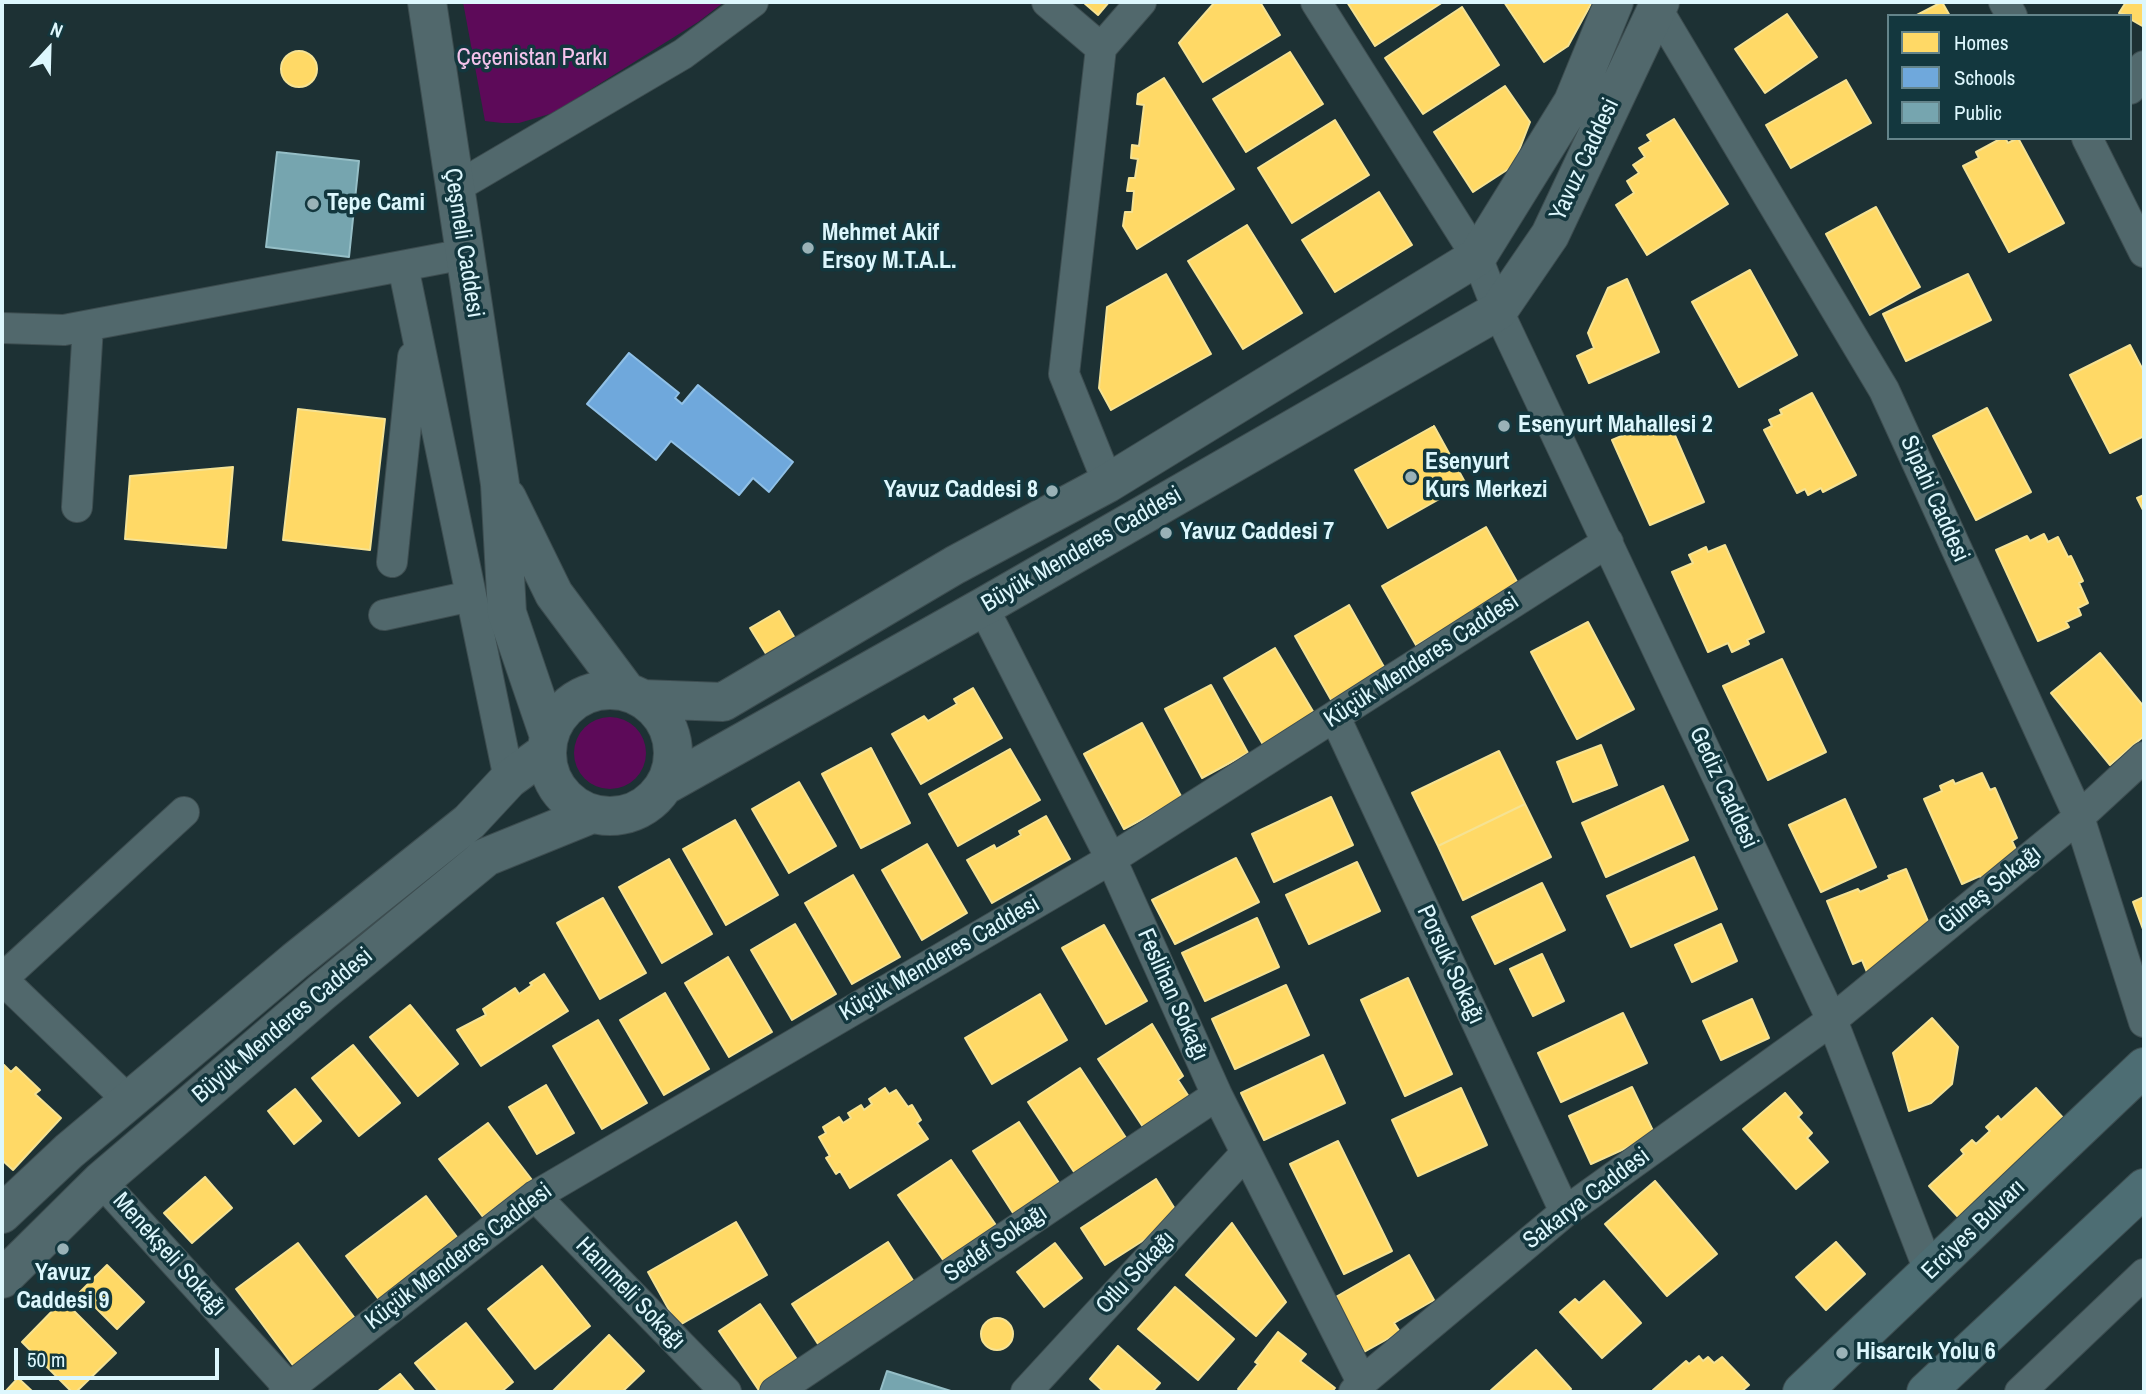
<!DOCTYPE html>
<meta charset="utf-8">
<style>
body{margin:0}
#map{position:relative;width:2146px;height:1394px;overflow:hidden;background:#1d3134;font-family:"Archivo Narrow",sans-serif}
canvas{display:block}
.frame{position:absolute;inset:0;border:4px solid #ddf7fd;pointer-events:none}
.legend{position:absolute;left:1887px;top:14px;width:245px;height:126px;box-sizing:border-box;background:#13373e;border:2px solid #64848a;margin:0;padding:9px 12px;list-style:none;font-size:21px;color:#ddf7fd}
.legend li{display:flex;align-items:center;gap:14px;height:35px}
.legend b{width:35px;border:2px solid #64848a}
.north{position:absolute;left:14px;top:14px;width:70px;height:70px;-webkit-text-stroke:5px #13373e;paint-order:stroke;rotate:22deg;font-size:19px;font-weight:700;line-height:28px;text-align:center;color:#ddf7fd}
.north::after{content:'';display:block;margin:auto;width:24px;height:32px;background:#ddf7fd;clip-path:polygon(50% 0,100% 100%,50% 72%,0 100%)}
.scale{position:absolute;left:14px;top:1348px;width:205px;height:32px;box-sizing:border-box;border:4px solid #ddf7fd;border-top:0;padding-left:9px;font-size:21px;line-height:24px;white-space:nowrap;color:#ddf7fd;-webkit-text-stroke:5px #13373e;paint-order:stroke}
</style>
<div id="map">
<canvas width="2146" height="1394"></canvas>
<div class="frame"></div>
<ul class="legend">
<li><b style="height:19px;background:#ffd966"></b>Homes</li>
<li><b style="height:19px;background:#6fa8dc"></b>Schools</li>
<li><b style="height:19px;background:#76a5af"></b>Public</li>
</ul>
<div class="north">N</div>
<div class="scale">50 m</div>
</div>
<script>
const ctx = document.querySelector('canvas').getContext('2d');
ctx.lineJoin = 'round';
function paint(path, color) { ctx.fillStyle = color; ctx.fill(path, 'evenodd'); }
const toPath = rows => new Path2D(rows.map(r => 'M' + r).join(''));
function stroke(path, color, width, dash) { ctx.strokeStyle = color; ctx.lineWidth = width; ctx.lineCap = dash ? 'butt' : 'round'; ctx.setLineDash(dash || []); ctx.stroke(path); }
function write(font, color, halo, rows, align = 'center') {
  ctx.font = font + ' "Archivo Narrow",sans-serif'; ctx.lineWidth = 7; ctx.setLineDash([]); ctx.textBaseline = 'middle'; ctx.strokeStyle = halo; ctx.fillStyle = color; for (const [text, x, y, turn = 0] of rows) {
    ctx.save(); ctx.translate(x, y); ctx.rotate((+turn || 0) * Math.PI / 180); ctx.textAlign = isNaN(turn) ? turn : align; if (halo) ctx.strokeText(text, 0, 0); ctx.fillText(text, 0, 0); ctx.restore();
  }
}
const green = toPath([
 [463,2,724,2,698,22,553,113,519,123,502,123,485,121],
 '574 753a36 36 0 1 1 72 0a36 36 0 1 1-72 0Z'
]);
const homes = toPath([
 [1083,2,1109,2,1098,15,1083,2],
 [1215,2,1260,2,1280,35,1203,82,1179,43,1215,2],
 [1347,2,1443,2,1375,46,1347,2],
 [1504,2,1592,2,1568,46,1544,62,1504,2],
 [1942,2,1950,16,1915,16,1942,2],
 [2126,2,2144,2,2144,27,2130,19,2130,16,2119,13,2126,2],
 [1462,7,1499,65,1423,114,1385,58,1462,7],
 [1787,14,1817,57,1765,93,1735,49,1787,14],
 '281 69a18 18 0 1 1 36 0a18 18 0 1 1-36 0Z',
 [1290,52,1323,104,1246,152,1213,99,1290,52],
 [1164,78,1234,189,1137,249,1123,226,1125,212,1132,212,1134,191,1127,191,1129,178,1135,178,1138,159,1131,158,1132,145,1139,146,1144,105,1137,104,1138,94,1164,78],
 [1846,80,1871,123,1791,168,1766,125,1846,80],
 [1505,86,1530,122,1513,166,1473,192,1434,132,1505,86],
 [1674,119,1728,204,1647,255,1616,205,1634,193,1627,181,1639,173,1633,165,1645,157,1639,148,1651,141,1647,135,1674,119],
 [1335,120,1369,175,1292,223,1258,168,1335,120],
 [2002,138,2005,138,2008,143,2018,138,2064,223,2009,252,1963,166,1979,158,1976,152,2002,138],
 [1379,192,1412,245,1335,292,1302,240,1379,192],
 [1876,207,1920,287,1870,315,1826,234,1876,207],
 [1247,225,1302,313,1243,349,1188,261,1247,225],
 [1750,270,1797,355,1739,387,1692,302,1750,270],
 [1166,274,1211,354,1111,410,1099,388,1107,307,1166,274],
 [1968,274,1991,320,1906,361,1883,314,1968,274],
 [1627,279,1659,352,1589,383,1577,356,1594,348,1588,333,1608,288,1627,279],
 [2130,345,2144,372,2144,436,2110,453,2070,375,2130,345],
 [1812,393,1856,475,1823,492,1821,488,1808,495,1805,489,1797,493,1764,430,1772,426,1769,420,1782,414,1780,410,1812,393],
 [1987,408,2031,492,1976,520,1933,436,1987,408],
 [298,409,385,419,370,550,283,540,298,409],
 [1667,417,1704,502,1650,525,1612,440,1667,417],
 [1434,426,1466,484,1388,528,1355,470,1434,426],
 [233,467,226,548,125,539,130,476,233,467],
 [2144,495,2144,512,2137,498,2144,495],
 [1486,527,1520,587,1416,645,1382,586,1486,527],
 [2044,534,2048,542,2058,537,2068,557,2071,556,2083,581,2079,583,2088,603,2078,608,2081,615,2066,622,2069,627,2038,641,1996,550,2027,536,2030,541,2044,534],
 [1725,545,1764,632,1747,640,1749,644,1732,652,1728,643,1708,652,1672,572,1693,563,1689,555,1706,547,1708,552,1725,545],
 [1349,605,1388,674,1334,705,1295,636,1349,605],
 [779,611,796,640,768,657,750,628,779,611],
 [1588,622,1634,709,1577,739,1531,652,1588,622],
 [1275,648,1317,718,1265,748,1224,678,1275,648],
 [2100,653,2144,707,2144,736,2110,765,2051,693,2100,653],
 [1782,659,1826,752,1768,780,1723,686,1782,659],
 [1211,685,1248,753,1202,778,1165,709,1211,685],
 [973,688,1002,738,921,784,892,734,924,716,928,721,957,704,954,699,973,688],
 [1142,723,1182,798,1124,829,1084,754,1142,723],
 [1601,745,1617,785,1573,802,1557,762,1601,745],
 [871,748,910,823,861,848,822,774,871,748],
 [1010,749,1040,800,958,846,929,794,1010,749],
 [1499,751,1525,804,1438,846,1412,793,1499,751],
 [1982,773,1990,790,1995,788,2017,838,2012,841,2020,858,1982,880,1980,876,1962,884,1924,799,1942,791,1940,786,1953,780,1955,784,1982,773],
 [799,782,836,846,789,873,752,809,799,782],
 [1663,786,1688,840,1606,877,1582,823,1663,786],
 [1331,797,1353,845,1274,882,1252,834,1331,797],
 [1845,799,1876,867,1821,892,1789,825,1845,799],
 [1525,804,1551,857,1463,900,1438,846,1525,804],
 [1046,816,1070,859,992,903,967,860,994,845,996,849,1021,835,1019,831,1046,816],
 [735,820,778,895,726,925,683,849,735,820],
 [927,844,967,913,922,940,882,870,927,844],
 [1694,857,1717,909,1631,947,1607,896,1694,857],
 [1236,858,1259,902,1175,944,1152,900,1236,858],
 [669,859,712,934,662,963,619,887,669,859],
 [1357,862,1380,911,1309,944,1286,895,1357,862],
 [1906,869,1932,931,1867,972,1862,960,1853,964,1827,901,1858,889,1860,892,1890,879,1888,876,1906,869],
 [853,875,900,957,852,984,805,903,853,875],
 [1542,883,1565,930,1495,964,1472,917,1542,883],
 [2144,897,2144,932,2133,902,2144,897],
 [603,898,646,973,600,999,557,923,603,898],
 [1257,918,1279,967,1205,1001,1182,953,1257,918],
 [795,924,836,994,792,1020,751,950,795,924],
 [1721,924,1737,961,1692,982,1675,945,1721,924],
 [1104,925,1147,1001,1106,1024,1062,948,1104,925],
 [1542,954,1564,1001,1533,1016,1510,969,1542,954],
 [728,957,772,1032,729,1057,685,983,728,957],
 [544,974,568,1011,481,1066,457,1030,486,1015,483,1009,515,988,519,994,532,985,530,983,544,974],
 [1408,978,1452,1074,1405,1096,1361,1000,1408,978],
 [1286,985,1309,1035,1235,1069,1212,1019,1286,985],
 [665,993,709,1069,664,1095,620,1020,665,993],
 [1040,994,1067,1040,992,1084,965,1038,1040,994],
 [1752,999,1769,1038,1721,1060,1703,1021,1752,999],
 [410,1005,458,1064,418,1096,370,1037,410,1005],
 [1623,1013,1647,1063,1561,1102,1538,1053,1623,1013],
 [1932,1018,1958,1047,1952,1084,1931,1103,1909,1111,1893,1053,1932,1018],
 [598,1020,647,1103,602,1129,553,1046,598,1020],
 [1152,1024,1183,1076,1178,1080,1193,1103,1147,1133,1098,1059,1152,1024],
 [353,1045,400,1103,359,1136,312,1078,353,1045],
 [1323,1055,1345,1103,1264,1140,1241,1093,1323,1055],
 [4,1065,11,1072,16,1067,40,1090,35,1094,61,1118,13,1170,2,1160,2,1068,4,1065],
 [1080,1068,1132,1147,1080,1181,1028,1102,1080,1068],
 [546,1085,574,1133,537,1154,509,1107,546,1085],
 [1632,1087,1655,1135,1591,1164,1569,1116,1632,1087],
 [885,1088,889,1094,896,1090,908,1107,912,1105,921,1120,917,1123,928,1139,850,1188,840,1171,836,1174,826,1158,830,1156,819,1137,826,1133,823,1127,839,1117,843,1123,851,1118,848,1113,861,1105,864,1110,872,1104,869,1099,885,1088],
 [1461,1088,1487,1145,1418,1176,1392,1120,1461,1088],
 [2036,1088,2065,1120,1959,1218,1929,1186,1964,1154,1961,1150,1972,1140,1976,1144,1990,1131,1986,1127,1998,1116,2001,1120,2036,1088],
 [295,1089,321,1121,294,1144,268,1111,295,1089],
 [1785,1093,1802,1113,1798,1117,1812,1133,1807,1138,1828,1162,1796,1189,1743,1129,1785,1093],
 [1019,1122,1061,1186,1015,1216,973,1151,1019,1122],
 [488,1123,532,1180,483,1217,439,1159,488,1123],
 [1338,1141,1392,1251,1344,1274,1290,1164,1338,1141],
 [951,1160,1000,1231,948,1267,898,1195,951,1160],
 [205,1177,232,1208,192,1243,164,1213,205,1177],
 [1156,1179,1180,1217,1105,1265,1081,1228,1156,1179],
 [1655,1181,1717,1254,1667,1296,1605,1224,1655,1181],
 [426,1196,463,1245,383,1305,346,1256,426,1196],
 [736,1222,767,1275,678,1326,648,1272,736,1222],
 [1232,1223,1286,1302,1256,1336,1186,1275,1232,1223],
 [888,1242,916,1285,820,1347,792,1304,888,1242],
 [1836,1242,1865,1274,1826,1310,1796,1277,1836,1242],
 [298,1243,360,1325,298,1372,236,1289,298,1243],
 [1055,1243,1082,1278,1044,1307,1017,1272,1055,1243],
 [1409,1255,1434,1300,1394,1323,1400,1332,1364,1352,1334,1298,1409,1255],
 [107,1265,144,1302,117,1329,80,1292,107,1265],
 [542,1266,590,1326,535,1369,488,1309,542,1266],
 [1604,1281,1641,1323,1602,1358,1560,1312,1575,1299,1579,1303,1604,1281],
 [1175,1287,1234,1339,1198,1380,1138,1329,1175,1287],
 [63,1300,116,1353,76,1392,72,1392,22,1342,63,1300],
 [760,1304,802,1367,764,1392,760,1392,719,1331,760,1304],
 '981 1334a16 16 0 1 1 32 0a16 16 0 1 1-32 0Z',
 [466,1323,513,1382,501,1392,439,1392,415,1363,466,1323],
 [1278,1332,1306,1354,1300,1361,1335,1388,1332,1392,1242,1392,1238,1389,1258,1364,1255,1362,1278,1332],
 [609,1335,644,1371,622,1392,552,1392,609,1335],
 [1118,1346,1160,1383,1152,1392,1104,1392,1090,1379,1118,1346],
 [1536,1350,1571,1389,1568,1392,1489,1392,1536,1350],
 [1699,1356,1703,1361,1708,1357,1714,1363,1722,1357,1749,1385,1741,1392,1655,1392,1653,1390,1686,1361,1689,1364,1699,1356],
 [400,1374,415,1392,377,1392,400,1374],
 [18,1378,33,1392,5,1392,18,1378]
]);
const schools = toPath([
 [629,353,679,393,675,398,682,404,698,385,793,462,769,492,753,478,739,495,671,441,656,460,587,404,629,353]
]);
const public = toPath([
 [277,152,359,161,349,257,266,247,277,152],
 [887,1371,954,1392,880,1392,887,1371]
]);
const street = toPath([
 [1047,2,1101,48,1064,374,1108,483],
 [1316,2,1477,257,1498,311,1832,1020,1930,1273],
 [2004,2,2012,16],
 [1657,9,1884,390,2079,817,2144,1022],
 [1101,48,1141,2],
 [2130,89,2144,66],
 [2087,138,2144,252],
 [455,188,683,54,753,2],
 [403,266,509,779],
 [2,328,64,330,465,254],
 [77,507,88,326],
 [392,562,413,357],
 [983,607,1111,859,1217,1095,1362,1382],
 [384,615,471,596],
 [1335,717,1565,1212],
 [129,1101,2,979,184,812],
 [101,1181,293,1392],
 [535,1196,726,1392],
 [284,1392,535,1196,1111,859,1608,542],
 [775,1392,1217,1095],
 [1026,1392,1246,1153],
 [1354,1392,1362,1382,1565,1212,1832,1020,2079,817,2144,757],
 [2020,1392,2144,1274]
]);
const secondary = toPath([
 [427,2,500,484,507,613,549,736],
 [507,498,554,594,627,692],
 '547 753a63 63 0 1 1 126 0a63 63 0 1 1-126 0Z',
 [642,699,723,702,955,565,1108,483,1477,257,1573,102,1614,2],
 [664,786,983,607,1498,311,1550,235,1660,2],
 [2,1214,69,1151,295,961,469,822,509,779,546,752],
 [2,1279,101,1181,322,992,486,857,592,814]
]);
const highway = toPath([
 [1802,1392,2144,1067],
 [1926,1392,2144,1188]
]);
const markers = [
 [313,204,7,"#9ab2b7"],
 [808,248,7,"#9ab2b7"],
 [1504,426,7,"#9ab2b7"],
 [1411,477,7,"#9ab2b7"],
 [1052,491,7,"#9ab2b7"],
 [1166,533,7,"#9ab2b7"],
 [63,1249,7,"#9ab2b7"],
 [1842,1353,7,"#9ab2b7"]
];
const parkNames = [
 ["Çeçenistan Parkı",532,59]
];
const streetNames = [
 ["Yavuz Caddesi",1585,160,-65],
 ["Çeşmeli Caddesi",463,243,81],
 ["Sipahi Caddesi",1934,499,66],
 ["Büyük Menderes Caddesi",1082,550,-30],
 ["Küçük Menderes Caddesi",1422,661,-33],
 ["Gediz Caddesi",1723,788,65],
 ["Güneş Sokağı",1990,890,-39],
 ["Küçük Menderes Caddesi",940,959,-30],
 ["Porsuk Sokağı",1450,965,65],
 ["Feslihan Sokağı",1172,995,66],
 ["Büyük Menderes Caddesi",283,1026,-40],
 ["Sakarya Caddesi",1587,1199,-37],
 ["Erciyes Bulvarı",1974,1230,-44],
 ["Sedef Sokağı",996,1244,-34],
 ["Menekşeli Sokağı",169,1255,48],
 ["Küçük Menderes Caddesi",459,1257,-37],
 ["Otlu Sokağı",1136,1273,-47],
 ["Hanımeli Sokağı",630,1294,46]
];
const poiNames = [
 ["Tepe Cami",327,204],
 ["Mehmet Akif",822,234],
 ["Ersoy M.T.A.L.",822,262],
 ["Esenyurt Mahallesi 2",1518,426],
 ["Esenyurt",1425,463],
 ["Kurs Merkezi",1425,491],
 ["Yavuz Caddesi 8",1038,491,"right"],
 ["Yavuz Caddesi 7",1180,533],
 ["Yavuz",63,1274,"center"],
 ["Caddesi 9",63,1302,"center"],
 ["Hisarcık Yolu 6",1856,1353]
];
paint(green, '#5d0a59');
paint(homes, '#ffd966');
stroke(homes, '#f5e293', 2);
paint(schools, '#6fa8dc');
stroke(schools, '#90c0e6', 2);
paint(public, '#76a5af');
stroke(public, '#95bec6', 2);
stroke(street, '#3d4d50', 32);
stroke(secondary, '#3d4d50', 40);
stroke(highway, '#3d4d50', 40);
stroke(street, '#51686c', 30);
stroke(secondary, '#51686c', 38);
stroke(highway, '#4d6d73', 38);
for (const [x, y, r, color] of markers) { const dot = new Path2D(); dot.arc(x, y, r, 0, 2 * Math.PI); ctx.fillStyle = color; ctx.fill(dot); stroke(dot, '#13373e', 2.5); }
write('24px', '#f5c3ec', '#13373e', parkNames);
write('24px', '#ddf7fd', '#13373e', streetNames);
write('bold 24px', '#ddf7fd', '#13373e', poiNames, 'left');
</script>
